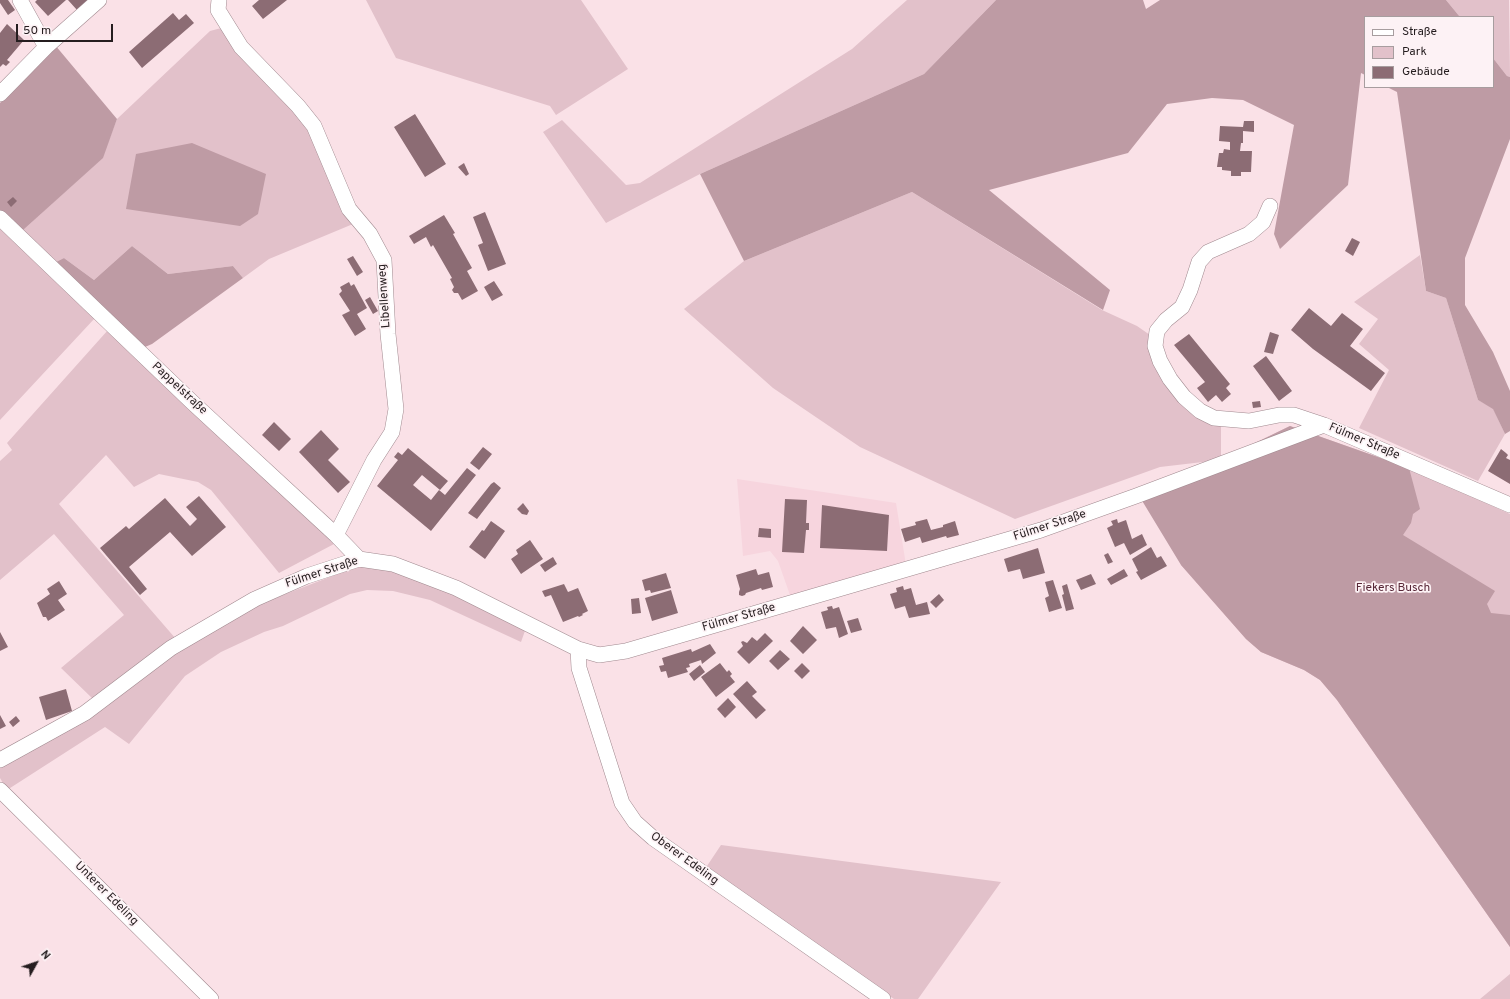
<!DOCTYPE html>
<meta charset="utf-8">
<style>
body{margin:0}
#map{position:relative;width:1510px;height:999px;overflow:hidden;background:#fae1e7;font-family:Overpass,sans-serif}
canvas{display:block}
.legend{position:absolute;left:1364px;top:16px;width:130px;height:72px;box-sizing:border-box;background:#fdf2f5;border:1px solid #a79d9f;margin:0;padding:5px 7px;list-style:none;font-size:12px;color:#251d1f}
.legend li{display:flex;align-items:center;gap:8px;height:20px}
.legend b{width:20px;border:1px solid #a79d9f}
.north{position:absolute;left:16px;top:943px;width:40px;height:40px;-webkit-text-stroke:3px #fdf2f5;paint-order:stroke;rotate:50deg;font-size:11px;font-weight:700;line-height:16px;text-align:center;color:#251d1f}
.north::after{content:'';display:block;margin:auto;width:14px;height:18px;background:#251d1f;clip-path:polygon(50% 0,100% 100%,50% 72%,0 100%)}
.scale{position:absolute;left:16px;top:24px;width:97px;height:18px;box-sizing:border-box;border:2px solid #251d1f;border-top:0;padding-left:5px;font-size:12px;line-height:14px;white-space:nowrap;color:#251d1f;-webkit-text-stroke:3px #fdf2f5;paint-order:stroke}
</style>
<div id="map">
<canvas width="1510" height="999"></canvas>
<ul class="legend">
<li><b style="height:5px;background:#fff"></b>Straße</li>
<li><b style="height:11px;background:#e2c1ca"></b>Park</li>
<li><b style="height:11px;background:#8c6c74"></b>Gebäude</li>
</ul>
<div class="north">N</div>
<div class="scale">50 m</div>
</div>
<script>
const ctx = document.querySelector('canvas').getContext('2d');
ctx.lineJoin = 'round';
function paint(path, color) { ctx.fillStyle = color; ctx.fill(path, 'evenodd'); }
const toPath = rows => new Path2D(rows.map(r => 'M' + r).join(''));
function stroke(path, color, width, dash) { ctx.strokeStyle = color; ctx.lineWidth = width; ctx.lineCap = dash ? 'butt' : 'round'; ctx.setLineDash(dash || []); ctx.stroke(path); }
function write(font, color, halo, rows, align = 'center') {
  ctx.font = font + ' Overpass,sans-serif'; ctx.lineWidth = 3.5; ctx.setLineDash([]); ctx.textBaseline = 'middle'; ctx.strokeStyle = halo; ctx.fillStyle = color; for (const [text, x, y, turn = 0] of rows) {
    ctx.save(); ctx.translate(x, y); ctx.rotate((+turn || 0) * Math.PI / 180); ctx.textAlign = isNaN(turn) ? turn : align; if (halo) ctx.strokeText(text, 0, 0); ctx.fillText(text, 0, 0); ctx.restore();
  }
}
const built = toPath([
 [737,479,896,503,906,565,791,598,778,561,770,551,743,556]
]);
const green = toPath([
 [366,0,581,0,628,69,556,115,550,106,396,58],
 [907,0,996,0,924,74,700,174,606,223,543,132,562,120,626,185,640,183,852,49],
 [1446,0,1509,0,1510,77,1507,76,1493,58,1493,17,1460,17],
 [225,27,309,126,353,224,269,259,243,278,233,266,168,274,132,246,94,280,64,258,54,263,22,231,102,158,117,119,210,31],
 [912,192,1102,310,1137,326,1150,335,1151,353,1221,424,1221,459,1290,426,1409,468,1510,514,1510,947,1337,700,1320,680,1304,670,1261,652,1246,639,1181,565,1220,460,1160,467,1015,519,860,447,773,388,684,309,744,261],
 [0,228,95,318,0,420],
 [1420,255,1426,291,1446,298,1478,400,1493,408,1505,434,1478,481,1359,428,1389,370,1359,344,1378,319,1354,302],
 [108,330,334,544,279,573,211,490,198,482,159,474,134,487,106,455,59,504,176,639,105,694,92,698,61,668,124,615,54,534,0,580,0,461,12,450,7,443],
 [361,565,394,570,456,594,526,628,521,642,430,600,393,591,367,590,350,594,283,626,264,632,221,652,185,676,129,744,105,727,7,790,0,778,0,764,173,653,257,605],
 [721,845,1001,882,918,999,894,999,705,869],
 [1510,974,1510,999,1480,999]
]);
const forest = toPath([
 [996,0,1143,0,1146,9,1160,0,1446,0,1460,17,1365,17,1365,75,1361,73,1348,185,1280,249,1274,234,1294,125,1243,100,1212,98,1167,104,1128,153,989,190,1110,290,1103,310,912,192,744,261,700,174,924,74],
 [55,45,117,119,103,158,22,231,0,210,0,103],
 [1493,58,1507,76,1510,77,1510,139,1465,258,1465,305,1493,352,1510,391,1510,431,1505,434,1493,409,1478,400,1446,298,1426,291,1397,92,1387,87,1493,87],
 [192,143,266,174,258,214,240,226,126,209,136,154],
 [132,246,168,274,233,266,243,278,152,344,145,347,54,263,64,258,94,280],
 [1290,426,1409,468,1420,509,1413,514,1411,523,1403,535,1495,591,1487,604,1491,613,1510,615,1510,947,1337,700,1320,680,1304,670,1261,652,1246,639,1181,565,1141,499]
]);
const building = toPath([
 [0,0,8,0,15,10,8,15,0,3],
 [37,0,66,0,48,16,35,2],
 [68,0,89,0,77,10],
 [259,0,287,0,263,19,252,6],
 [173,13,179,20,186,14,194,23,142,68,129,52],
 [7,24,24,40,7,60,10,62,6,66,3,64,0,67,0,33],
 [415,114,446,164,425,177,394,127],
 [1244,121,1254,121,1254,132,1243,131,1243,143,1241,143,1240,151,1252,151,1251,172,1241,172,1241,176,1231,176,1231,171,1222,170,1222,167,1217,167,1219,153,1223,153,1224,149,1230,150,1230,142,1219,141,1220,126,1243,127],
 [464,163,469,174,466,176,458,167],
 [13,197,17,201,11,207,7,202],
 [485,212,506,264,488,271,478,245,483,243,473,217],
 [444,215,455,233,453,234,472,268,467,271,478,291,462,300,458,293,454,293,452,290,454,287,450,279,452,278,433,245,431,247,426,237,414,244,409,236],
 [1352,238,1360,242,1353,256,1345,251],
 [353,256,363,272,357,276,347,259],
 [494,281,503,295,492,301,484,287],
 [349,282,351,286,354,284,367,308,357,314,366,329,355,336,342,315,350,311,339,294,342,291,340,287],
 [370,297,378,311,373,314,365,300],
 [1309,308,1331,326,1342,313,1363,329,1350,346,1385,373,1371,391,1313,349,1291,330],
 [1270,332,1279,335,1273,354,1264,352],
 [1189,334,1230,384,1226,388,1231,394,1222,402,1216,395,1208,402,1197,388,1205,382,1174,345],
 [1266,356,1292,391,1279,401,1253,366],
 [1260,401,1261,407,1253,408,1252,402],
 [274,422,291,439,279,451,262,435],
 [321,430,339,449,328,460,350,482,338,493,299,452],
 [483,447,492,454,479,470,470,463],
 [408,448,448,481,440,490,422,475,413,485,431,500,439,490,445,495,467,468,476,475,431,531,377,486,398,460,394,457,398,452,402,455],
 [1501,449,1506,453,1508,455,1506,458,1510,460,1510,484,1488,471],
 [494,482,501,488,477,519,468,513,491,484],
 [199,496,226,527,192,556,170,532,129,567,147,589,140,595,100,548,126,526,129,529,165,498,190,526,197,519,186,507],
 [785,499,807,500,806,523,809,523,809,530,806,530,804,553,782,552],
 [523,503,529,511,527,515,522,514,517,509],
 [822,505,889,515,887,551,820,548],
 [927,519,931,530,943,527,943,525,955,521,959,535,947,538,946,536,922,543,920,537,905,542,901,529,916,525,915,522],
 [1117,519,1118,523,1126,520,1132,539,1142,534,1147,545,1130,555,1124,543,1115,547,1107,528,1113,525,1111,521],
 [491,521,505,531,485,559,469,547,482,530,484,531],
 [759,528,771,529,771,538,758,537],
 [530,540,543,559,521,574,511,559,518,554,516,550],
 [1151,547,1157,558,1161,556,1167,566,1141,580,1136,572,1138,571,1132,559],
 [1038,548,1045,573,1023,579,1020,569,1008,572,1004,559],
 [1108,553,1113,562,1108,564,1104,555],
 [553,557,557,564,545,572,540,565],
 [756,569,758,575,769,572,773,587,762,590,761,588,746,593,745,595,742,596,739,595,739,592,740,589,736,575],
 [1124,569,1128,576,1111,585,1107,579],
 [666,573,671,588,651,593,650,590,645,591,642,580],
 [1091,574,1096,584,1081,590,1076,580],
 [1053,580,1062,608,1049,612,1045,598,1049,596,1045,582],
 [59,581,67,594,58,600,65,610,48,621,46,617,43,617,37,603,50,594,47,589],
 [564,584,568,592,578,588,588,611,582,614,583,615,579,617,578,616,563,622,551,595,545,597,542,591],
 [1067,584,1074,609,1066,611,1062,595,1064,594,1062,586],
 [903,586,904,590,911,588,916,605,927,602,930,614,909,618,905,606,895,609,890,594,897,592,896,588],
 [671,590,678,613,652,621,645,598],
 [939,594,944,600,936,608,930,602],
 [639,598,641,613,632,614,631,599],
 [832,606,833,609,839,607,848,634,839,638,836,627,826,629,821,612,828,610,827,607],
 [858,618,862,630,851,633,847,621],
 [803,626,817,640,803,654,790,641],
 [0,632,8,647,0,651],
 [765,633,773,641,749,664,737,652,743,646,741,642,743,641,747,643,752,637,757,641],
 [710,644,716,653,702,664,701,660,689,664,690,667,686,668,688,672,668,678,666,671,661,672,659,666,664,665,662,658,691,649,692,652],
 [780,650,790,659,778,670,769,661],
 [720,663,727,672,729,670,732,674,730,676,735,682,716,697,701,677],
 [802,663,810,671,802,679,794,671],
 [700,665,705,672,694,681,689,674],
 [747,681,757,692,752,696,766,710,756,719,733,694],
 [66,689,72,711,46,720,39,697],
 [728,698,736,707,725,718,717,709],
 [0,715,6,726,0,729],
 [16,716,20,721,13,727,9,722]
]);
const minor = toPath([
 [20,0,46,47],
 [219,0,218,10,241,47,298,106,314,126,349,209,370,234,384,260,388,334,396,409,392,432,374,460,336,535],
 [0,94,46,47,99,0],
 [1270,206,1263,222,1249,234,1208,252,1199,262,1190,290,1182,307,1166,320,1157,331,1155,346,1160,361,1170,379,1184,397,1200,411,1214,418,1249,421,1279,415,1294,415,1324,425],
 [0,218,193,403,336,535,359,559],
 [578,649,579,668,622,803,635,822,653,838,883,999],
 [0,760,85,713,171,648,255,599,307,576,359,559,393,564,456,588,578,649,599,655,626,651,1041,530,1136,496,1324,425,1510,505],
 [0,790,211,999]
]);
const streetNames = [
 ["Libellenweg",385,296,-94],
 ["Pappelstraße",179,389,43],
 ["Fülmer Straße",1364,442,23],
 ["Fülmer Straße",1050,526,-18],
 ["Fülmer Straße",322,573,-18],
 ["Fülmer Straße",739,618,-16],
 ["Oberer Edeling",684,859,36],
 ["Unterer Edeling",106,894,45]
];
const parkNames = [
 ["Fiekers Busch",1393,589]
];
paint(built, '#f7d5de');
paint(green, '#e2c1ca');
paint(forest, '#be9ba4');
paint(building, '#8c6c74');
stroke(minor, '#a0898f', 16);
stroke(minor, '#fff', 15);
write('12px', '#251d1f', '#fdf2f5', streetNames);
write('12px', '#572737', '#fdf2f5', parkNames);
</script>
